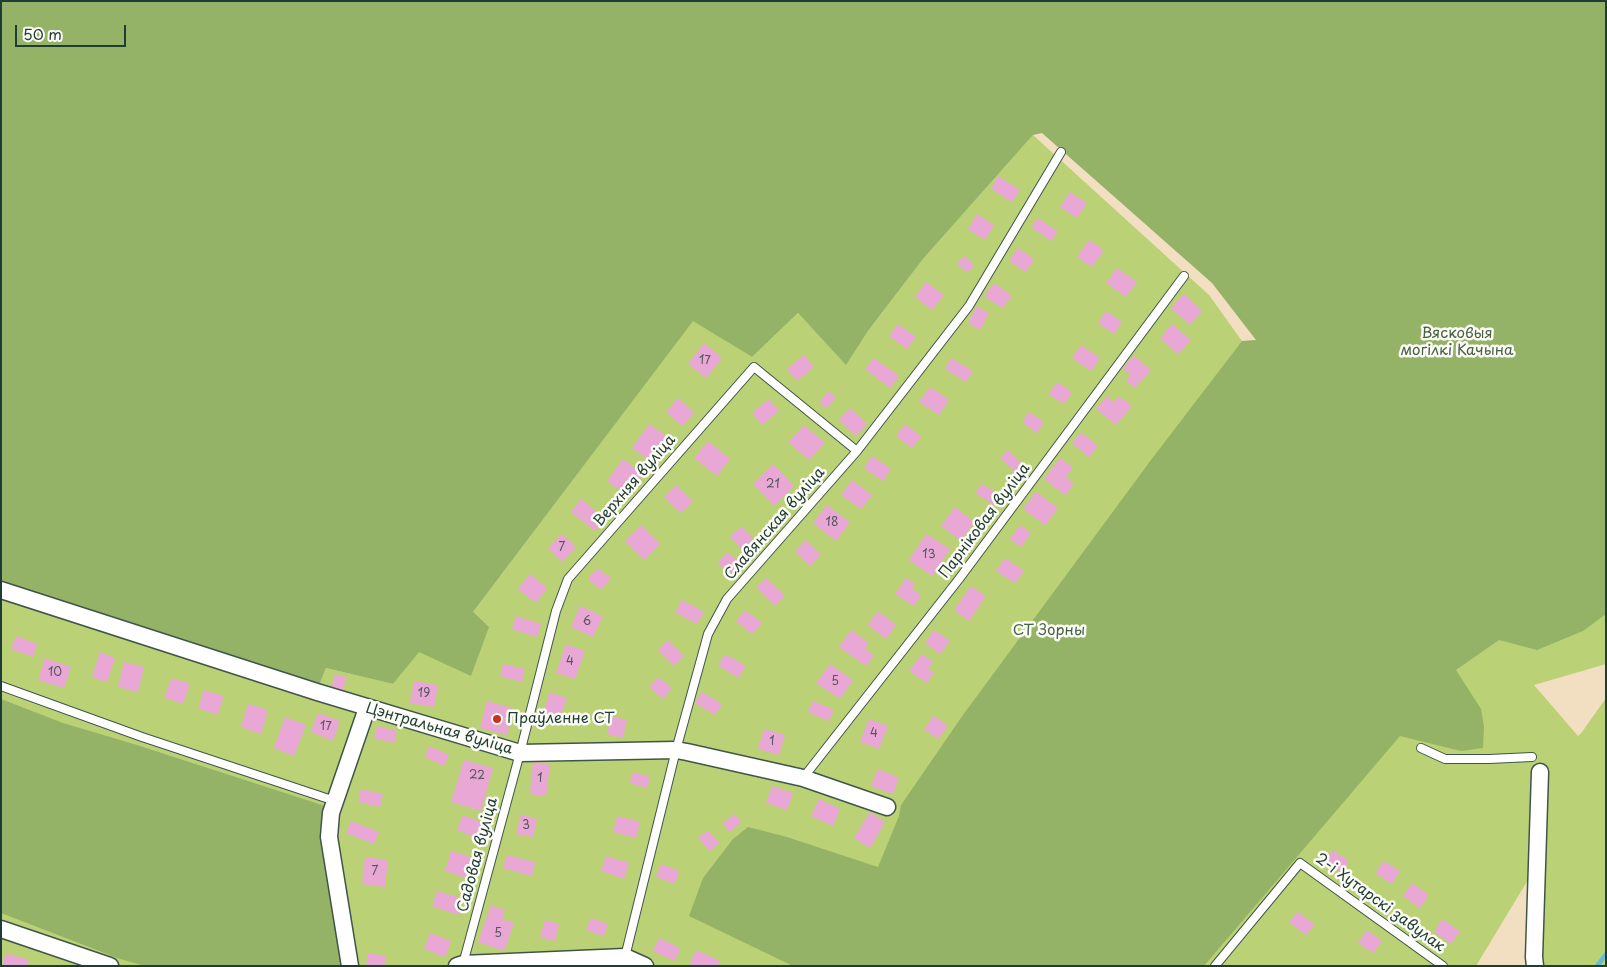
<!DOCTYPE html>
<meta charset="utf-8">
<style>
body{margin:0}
#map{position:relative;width:1607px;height:967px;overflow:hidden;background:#f2dfc1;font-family:"Playpen Sans",sans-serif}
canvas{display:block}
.frame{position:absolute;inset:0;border:2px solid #1f3d34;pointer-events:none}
.scale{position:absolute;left:15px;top:25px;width:111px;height:22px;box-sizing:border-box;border:2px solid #1f3d34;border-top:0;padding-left:6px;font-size:15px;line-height:18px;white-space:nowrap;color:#1f3d34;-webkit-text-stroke:4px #fdfcf7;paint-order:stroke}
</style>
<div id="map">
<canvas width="1607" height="967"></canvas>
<div class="frame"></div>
<div class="scale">50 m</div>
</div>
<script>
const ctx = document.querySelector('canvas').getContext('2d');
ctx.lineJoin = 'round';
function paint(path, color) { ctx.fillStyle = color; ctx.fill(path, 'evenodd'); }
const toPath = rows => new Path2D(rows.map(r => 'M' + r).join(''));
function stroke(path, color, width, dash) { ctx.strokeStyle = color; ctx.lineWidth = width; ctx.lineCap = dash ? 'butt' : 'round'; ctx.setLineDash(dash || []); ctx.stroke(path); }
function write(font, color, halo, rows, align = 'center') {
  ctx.font = font + ' "Playpen Sans",sans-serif'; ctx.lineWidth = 5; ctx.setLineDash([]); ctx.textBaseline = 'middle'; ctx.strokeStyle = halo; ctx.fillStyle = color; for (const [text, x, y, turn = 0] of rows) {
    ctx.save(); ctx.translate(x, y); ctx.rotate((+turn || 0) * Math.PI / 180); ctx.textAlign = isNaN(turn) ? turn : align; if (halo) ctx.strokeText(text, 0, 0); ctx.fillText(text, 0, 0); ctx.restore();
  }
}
const green = toPath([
 [1606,31,1606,664,1534,685,1578,736,1582,732,1606,698,1606,966,1535,966,1537,865,1476,966,1,966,1,584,318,688,326,668,393,684,418,652,473,612,693,320,752,357,798,313,846,364,868,331,923,259,1033,135,1209,295,1242,341,1384,508]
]);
const forest = toPath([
 [1,1,1606,1,1606,614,1583,631,1537,650,1499,640,1456,670,1481,709,1484,727,1483,748,1461,751,1400,736,1204,966,793,966,689,916,703,878,733,839,748,827,787,837,878,867,899,816,901,805,963,715,1151,460,1242,341,1256,340,1212,283,1042,133,1033,135,923,259,868,331,846,365,798,313,752,357,693,321,473,612,489,627,471,676,419,652,393,684,326,668,318,688,1,584],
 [1,699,63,723,137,745,328,807,320,839,343,966,145,966,120,959,1,913]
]);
const stream = toPath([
 [1597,966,1606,954]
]);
const building = toPath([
 [998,176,1020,190,1012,202,991,189],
 [1070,192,1087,203,1077,218,1060,207],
 [977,214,994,225,985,240,968,229],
 [1038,218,1058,232,1051,241,1031,227],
 [1089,240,1104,250,1092,267,1077,257],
 [1018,248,1034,259,1026,272,1009,261],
 [964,256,974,265,968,273,957,264],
 [1117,268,1137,282,1126,297,1106,283],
 [926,282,944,295,932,310,915,297],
 [994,283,1012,296,1002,308,984,296],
 [1184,294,1202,311,1190,325,1171,308],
 [977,306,989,313,980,330,968,323],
 [1106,311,1122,322,1114,334,1098,323],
 [898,324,916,337,907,349,889,336],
 [1172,324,1191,340,1178,354,1160,338],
 [704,343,722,358,706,378,688,364],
 [1081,345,1100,358,1091,371,1072,358],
 [804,355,814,367,797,381,787,369],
 [1134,356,1151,370,1135,388,1126,381,1131,375,1123,368],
 [874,358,899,376,890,388,865,369],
 [951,358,973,371,966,382,945,369],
 [1057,382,1072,392,1064,404,1048,394],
 [930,387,949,400,939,415,919,402],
 [828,391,836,397,827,408,819,403],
 [1107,396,1114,402,1119,396,1132,406,1116,425,1096,409],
 [678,398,694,413,682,426,666,412],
 [769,399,779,411,762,425,752,413],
 [850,408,867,424,856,436,839,420],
 [1029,412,1044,422,1037,433,1022,422],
 [649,424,672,440,655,464,632,448],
 [905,424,921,436,912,448,896,436],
 [804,425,825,443,809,460,788,442],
 [1081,432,1098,446,1089,457,1072,443],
 [708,441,730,459,717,476,694,458],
 [1008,450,1023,465,1016,473,1000,458],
 [872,456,891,469,883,481,864,468],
 [1060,458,1073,467,1066,477,1074,484,1065,495,1044,479],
 [623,459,643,475,627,496,607,481],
 [773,464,794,486,774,506,753,484],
 [852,480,872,495,861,509,841,495],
 [982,484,1000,495,993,504,975,493],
 [676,485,693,501,681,513,664,497],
 [1036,492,1058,508,1045,525,1023,509],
 [581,499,605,519,595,531,571,512],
 [827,505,850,522,836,541,813,523],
 [955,507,974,522,961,541,941,526],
 [641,525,660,544,644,560,625,541],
 [1020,525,1031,533,1021,547,1010,539],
 [742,526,753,539,741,549,730,536],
 [562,534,576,547,562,562,548,548],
 [926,534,950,549,932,576,909,560],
 [806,540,821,555,810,566,795,551],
 [727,552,740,563,731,574,718,563],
 [1005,558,1024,571,1015,583,996,571],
 [597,568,611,578,601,590,588,579],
 [530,574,547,588,536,603,518,589],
 [766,578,785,596,775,606,756,587],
 [906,578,915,584,912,589,921,595,914,606,895,594],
 [971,586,986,596,969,621,954,610],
 [682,600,704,612,697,624,675,612],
 [580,606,603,616,593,637,571,627],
 [745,610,762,623,752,634,736,621],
 [878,611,896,625,886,639,868,625],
 [516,616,541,624,537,637,512,629],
 [851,630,869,643,865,649,874,655,866,666,839,647],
 [934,630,950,641,940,654,925,643],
 [16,636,37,644,33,657,11,649],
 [668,640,684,656,674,666,658,650],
 [566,644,585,651,575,679,556,673],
 [100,652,115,658,107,682,92,677],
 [725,654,746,666,738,678,718,665],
 [922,654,933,662,928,669,934,673,927,683,909,671],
 [45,658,71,667,64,688,38,680],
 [124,662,144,667,138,692,118,687],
 [503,664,525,669,522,682,500,676],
 [830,664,853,680,840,699,816,683],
 [335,674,347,678,341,694,330,691],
 [658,677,672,688,663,699,649,687],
 [172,678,190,684,183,704,164,697],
 [414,681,438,685,434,707,410,703],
 [204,690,224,696,217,715,198,708],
 [550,692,567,698,559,720,542,715],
 [702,692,722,704,715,715,695,703],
 [487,701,514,709,507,735,480,728],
 [813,701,834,710,829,721,808,712],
 [248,704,268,710,261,734,241,727],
 [318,713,340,721,333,741,311,732],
 [611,716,627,720,623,738,607,734],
 [934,716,948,726,938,739,924,729],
 [285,717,306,725,294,756,274,748],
 [869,719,888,726,879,749,860,742],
 [377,726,397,731,394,743,374,738],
 [764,729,785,735,779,755,758,749],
 [429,746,449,755,444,766,425,757],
 [464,760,493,768,481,811,451,802],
 [533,762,550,764,546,796,530,794],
 [878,769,899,778,893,794,871,786],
 [633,772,650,777,647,788,630,783],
 [772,786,793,793,787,810,766,803],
 [361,789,383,794,380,807,358,802],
 [819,799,840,809,833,826,811,816],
 [870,812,885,822,870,848,854,838],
 [521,814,537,819,533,837,516,834],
 [735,814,741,823,729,832,723,823],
 [463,815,483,823,476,838,457,830],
 [617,816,640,822,636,838,613,832],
 [351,821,379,832,374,844,346,833],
 [708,830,719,843,710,851,698,838],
 [1333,850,1349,861,1341,873,1325,862],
 [451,851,473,858,466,878,445,871],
 [507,855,535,862,532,876,503,868],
 [606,856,629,863,624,879,601,871],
 [365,857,388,860,385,887,362,884],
 [1384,861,1400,871,1392,884,1375,873],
 [661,864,679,871,675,884,656,877],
 [1412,883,1429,895,1420,908,1403,896],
 [437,891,464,899,458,915,432,906],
 [491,905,505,910,502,919,514,923,504,951,478,942],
 [1298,912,1315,925,1306,935,1289,922],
 [591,918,608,924,604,936,586,930],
 [1442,919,1460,931,1451,944,1434,932],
 [545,920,559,924,555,941,540,937],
 [1367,930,1382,941,1373,953,1358,943],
 [430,933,451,941,445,957,424,949],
 [659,938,680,948,675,961,653,951],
 [696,950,720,961,718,966,689,966],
 [6,953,29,960,27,966,2,966],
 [368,953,386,956,384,966,366,966]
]);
const service = toPath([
 [1,686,142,737,335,801],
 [1421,748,1445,759,1489,759,1532,757],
 [803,778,959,579,1184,276],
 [625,957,676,750,708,634,727,599,857,451,969,306,1061,152],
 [463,964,520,753,556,611,568,579,754,367,857,451],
 [1215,966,1300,863,1443,966]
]);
const minor = toPath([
 [1,590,317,692,520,753,676,750,687,752,803,778,887,807],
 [1,929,110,966],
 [350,966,329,837,331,813,367,708],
 [457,966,463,964,625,957,645,966],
 [1535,966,1534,957,1540,772]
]);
const markers = [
 [497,719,5,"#c8321e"]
];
const numberNames = [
 ["17",705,361],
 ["21",773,485],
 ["18",832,523],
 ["7",562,548],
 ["13",929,555],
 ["6",587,622],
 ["4",570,662],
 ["10",55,673],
 ["5",835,682],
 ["19",424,694],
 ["17",326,727],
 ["4",874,734],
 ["1",772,742],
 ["22",477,776],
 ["1",540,779],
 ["3",526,826],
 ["7",375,872],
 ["5",498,934]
];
const parkNames = [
 ["Вясковыя",1457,334],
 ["могілкі Качына",1457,351],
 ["СТ Зорны",1049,631]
];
const streetNames = [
 ["Верхняя вуліца",635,481,-49],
 ["Парніковая вуліца",985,521,-53],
 ["Славянская вуліца",775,524,-49],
 ["Цэнтральная вуліца",439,729,16],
 ["Садовая вуліца",478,855,-75],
 ["2-і Хутарскі завулак",1380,903,36]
];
const poiNames = [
 ["Праўленне СТ",507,719]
];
paint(green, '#bbd175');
paint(forest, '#94b366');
stroke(stream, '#60bdde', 4.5);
paint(building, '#e9a7d5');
stroke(service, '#3f5549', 10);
stroke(minor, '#3f5549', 19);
stroke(service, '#fff', 8);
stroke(minor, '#fff', 16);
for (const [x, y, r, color] of markers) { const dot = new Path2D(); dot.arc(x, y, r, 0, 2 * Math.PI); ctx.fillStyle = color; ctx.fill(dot); stroke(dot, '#fdfcf7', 2); }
write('12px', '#52585c', null, numberNames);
write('15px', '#466244', '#fdfcf7', parkNames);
write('15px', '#1f3d34', '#fdfcf7', streetNames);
write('15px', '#1f3d34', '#fdfcf7', poiNames, 'left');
</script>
